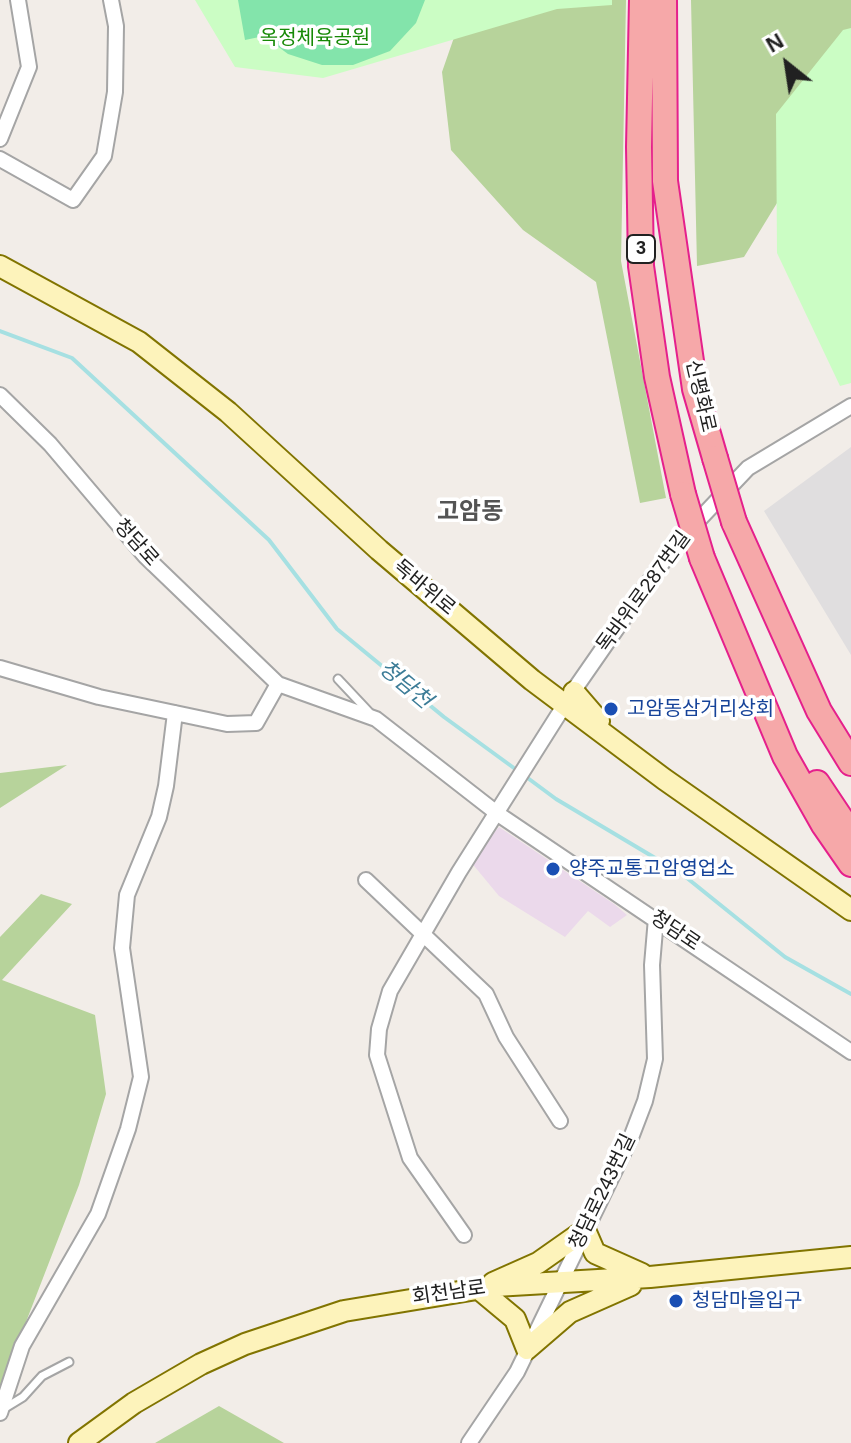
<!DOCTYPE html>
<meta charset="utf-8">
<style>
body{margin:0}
#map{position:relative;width:851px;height:1443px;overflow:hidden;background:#f2ede8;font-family:Arial,sans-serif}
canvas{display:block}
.north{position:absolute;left:747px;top:24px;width:80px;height:80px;-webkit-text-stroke:6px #fff;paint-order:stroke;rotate:330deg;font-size:22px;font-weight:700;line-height:32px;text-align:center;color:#212121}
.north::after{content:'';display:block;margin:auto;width:28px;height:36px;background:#212121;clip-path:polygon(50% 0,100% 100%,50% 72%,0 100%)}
</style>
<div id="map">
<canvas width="851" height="1443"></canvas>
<div class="north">N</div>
</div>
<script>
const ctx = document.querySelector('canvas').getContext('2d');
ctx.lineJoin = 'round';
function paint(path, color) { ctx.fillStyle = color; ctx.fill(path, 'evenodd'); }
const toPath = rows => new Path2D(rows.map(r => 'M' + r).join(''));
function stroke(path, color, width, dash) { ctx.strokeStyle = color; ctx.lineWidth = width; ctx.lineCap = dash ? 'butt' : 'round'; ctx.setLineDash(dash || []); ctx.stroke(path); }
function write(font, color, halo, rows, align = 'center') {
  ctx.font = font + ' Arial,"Noto Sans KR",sans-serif'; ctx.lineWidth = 7; ctx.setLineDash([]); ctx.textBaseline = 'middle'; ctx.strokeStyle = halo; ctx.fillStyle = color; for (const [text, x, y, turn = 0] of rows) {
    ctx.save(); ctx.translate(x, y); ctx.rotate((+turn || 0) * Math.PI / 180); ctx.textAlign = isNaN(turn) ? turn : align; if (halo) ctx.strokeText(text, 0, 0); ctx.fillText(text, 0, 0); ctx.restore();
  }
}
const residential = toPath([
 [851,447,851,655,764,511]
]);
const industrial = toPath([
 [499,827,614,904,627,915,610,927,588,911,565,937,499,896,470,861]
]);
const forest = toPath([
 [467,0,626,0,621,261,666,498,640,503,596,282,523,230,451,150,442,72],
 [691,0,851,0,851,82,744,257,697,266],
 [67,765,0,808,0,773],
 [41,894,72,904,2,980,95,1015,106,1094,79,1185,0,1389,0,937],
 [219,1406,284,1443,155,1443]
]);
const park = toPath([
 [195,0,612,0,612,5,557,9,323,78,235,67],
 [851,28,851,383,840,386,777,253,776,114,843,30]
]);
const pitch = toPath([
 [238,0,425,0,416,23,390,51,353,65,322,65,288,54,264,36,245,40]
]);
const stream = toPath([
 [0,331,72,358,269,540,337,629,444,717,518,771],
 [525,776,556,799,682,874,785,957,851,994]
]);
const service = toPath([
 [338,679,369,712],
 [5,1408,23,1397,42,1376,69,1362]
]);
const minor = toPath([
 [0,139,29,67,18,0],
 [0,159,73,200,104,156,115,92,116,26,111,0],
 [0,395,50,444,145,556,278,684,376,719,498,814,851,1052],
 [0,668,99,697,227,724,256,723,278,684],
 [366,880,486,994,506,1037,560,1121],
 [464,1235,410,1158,377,1055,379,1029,390,991,459,872,574,690,674,546,748,468,851,406],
 [0,1413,22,1346,98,1214,128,1129,141,1077,122,948,127,895,159,817,166,786,175,713],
 [469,1443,517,1372,632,1135,645,1101,655,1059,652,965,656,918]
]);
const secondary = toPath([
 [0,266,139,342,228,412,379,550,532,680,664,779,851,910],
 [574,692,599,721],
 [493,1283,538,1263,585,1230,595,1253,642,1274],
 [479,1289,515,1319,527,1349,570,1312,631,1285],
 [79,1443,134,1403,201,1364,245,1344,344,1311,495,1286,650,1277,851,1257]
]);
const trunk = toPath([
 [642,0,639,147,641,266,657,377,683,494],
 [664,0,665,181,695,389,715,458],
 [734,522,819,711,851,763],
 [702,558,785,756,824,825,851,864],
 [817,783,851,834]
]);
const trunkBridge = toPath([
 [715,458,734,522],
 [683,494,702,558]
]);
const markers = [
 [611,709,8,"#1a4fb4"],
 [553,869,8,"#1a4fb4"],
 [676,1301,8,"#1a4fb4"]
];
const shields = [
 [641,249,28]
];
const shieldNames = [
 ["3",641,249]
];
const parkNames = [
 ["옥정체육공원",315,38]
];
const streetNames = [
 ["신평화로",700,396,77],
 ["청담로",136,543,48],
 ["독바위로",424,588,40],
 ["독바위로287번길",644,592,-54],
 ["청담로",675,931,34],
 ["청담로243번길",603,1192,-64],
 ["회천남로",449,1293,-8]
];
const transitNames = [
 ["고암동삼거리상회",627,709],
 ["양주교통고암영업소",569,869],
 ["청담마을입구",692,1301]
];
const waterNames = [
 ["청담천",405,685,40]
];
const quarterNames = [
 ["고암동",470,512]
];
paint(residential, '#e0dedf');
paint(industrial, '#ebd9eb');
paint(forest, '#b7d39b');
paint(park, '#cbfdc4');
paint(pitch, '#83e4ab');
stroke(stream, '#a6e0e2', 4);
stroke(service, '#a5a5a5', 11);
stroke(minor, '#a5a5a5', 18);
stroke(secondary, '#817400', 24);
stroke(trunk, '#e5208c', 28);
stroke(service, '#fff', 7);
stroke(minor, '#fff', 14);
stroke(secondary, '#fdf3bb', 20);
stroke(trunk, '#f6a8a9', 24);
stroke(trunkBridge, '#e5208c', 28, []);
stroke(trunkBridge, '#f6a8a9', 24);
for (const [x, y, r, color] of markers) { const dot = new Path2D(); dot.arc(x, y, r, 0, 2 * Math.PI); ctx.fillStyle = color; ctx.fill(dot); stroke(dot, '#fff', 3); }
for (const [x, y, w] of shields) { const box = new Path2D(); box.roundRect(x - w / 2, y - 14, w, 28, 6); ctx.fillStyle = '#fff'; ctx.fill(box); stroke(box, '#212121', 2); }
write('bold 18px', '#212121', null, shieldNames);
write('20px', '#168906', '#fff', parkNames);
write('20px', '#212121', '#fff', streetNames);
write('20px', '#164399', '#fff', transitNames, 'left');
write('italic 22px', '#3c7c97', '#fff', waterNames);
write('bold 24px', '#545454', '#fff', quarterNames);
</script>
